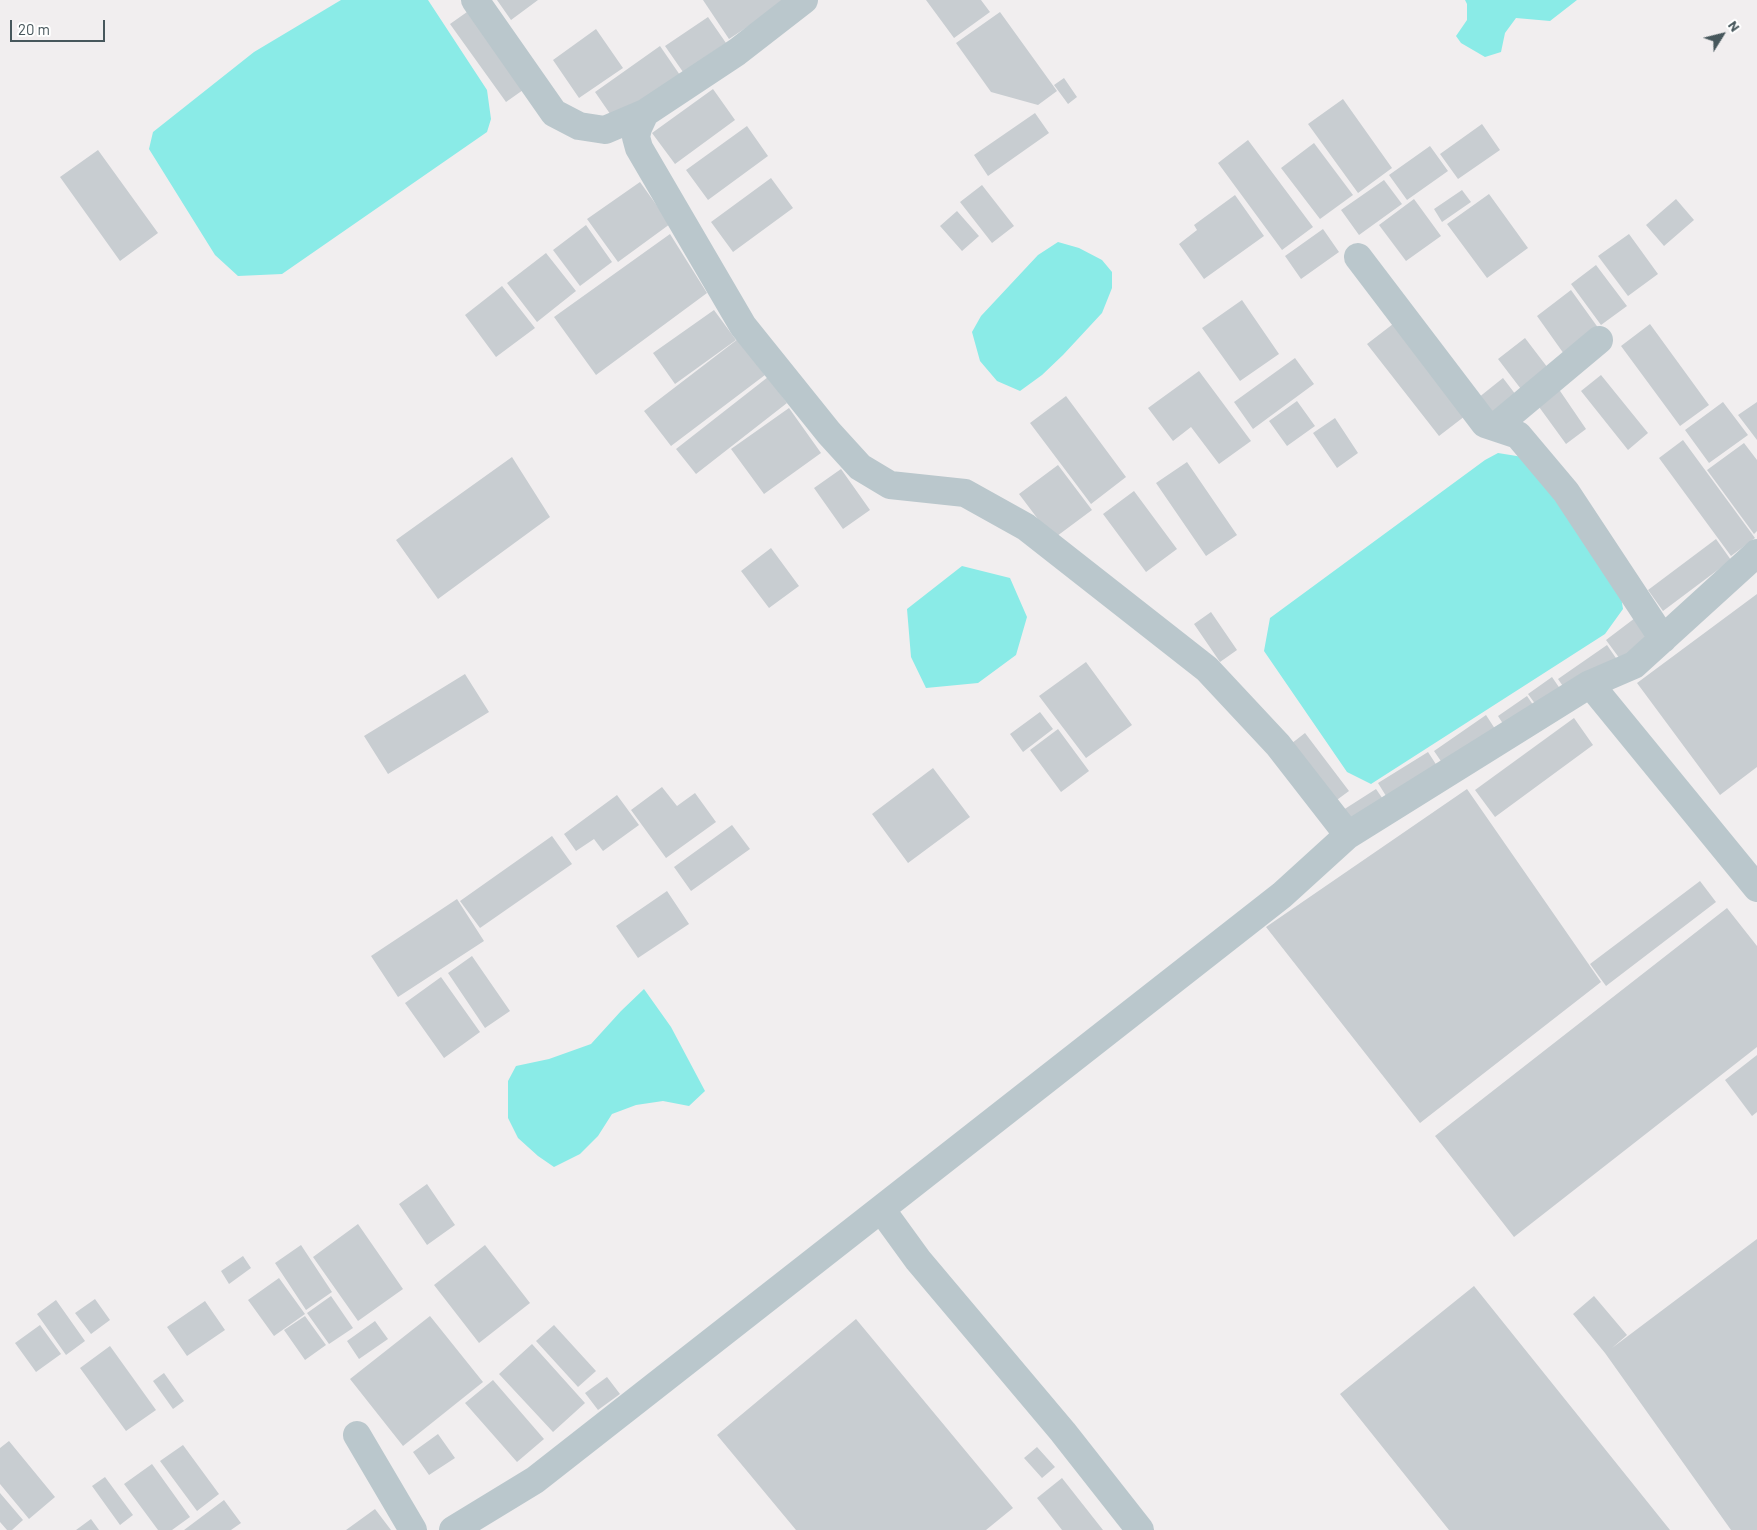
<!DOCTYPE html>
<style>
body{margin:0}
#map{position:relative;width:1757px;height:1530px;overflow:hidden;background:#f1eeef;font-family:Barlow,sans-serif}
canvas{display:block}
.north{position:absolute;left:1697px;top:10px;width:50px;height:50px;-webkit-text-stroke:4px #fff;paint-order:stroke;rotate:54deg;font-size:14px;font-weight:700;line-height:20px;text-align:center;color:#47575c}
.north::after{content:'';display:block;margin:auto;width:18px;height:22px;background:#47575c;clip-path:polygon(50% 0,100% 100%,50% 72%,0 100%)}
.scale{position:absolute;left:10px;top:20px;width:95px;height:22px;box-sizing:border-box;border:2px solid #47575c;border-top:0;padding-left:6px;font-size:15px;line-height:18px;white-space:nowrap;color:#47575c;-webkit-text-stroke:4px #fff;paint-order:stroke}
</style>
<div id="map">
<canvas width="1757" height="1530"></canvas>
<div class="north">N</div>
<div class="scale">20 m</div>
</div>
<script>
const ctx = document.querySelector('canvas').getContext('2d');
ctx.lineJoin = 'round';
function paint(path, color) { ctx.fillStyle = color; ctx.fill(path, 'evenodd'); }
const toPath = rows => new Path2D(rows.map(r => 'M' + r).join(''));
function stroke(path, color, width, dash) { ctx.strokeStyle = color; ctx.lineWidth = width; ctx.lineCap = dash ? 'butt' : 'round'; ctx.setLineDash(dash || []); ctx.stroke(path); }
const water = toPath([
 [341,0,428,0,487,90,491,119,487,132,282,274,238,276,215,255,149,149,153,132,254,52],
 [1465,0,1577,0,1550,21,1516,18,1505,33,1501,52,1485,57,1461,43,1456,36,1467,20,1467,4],
 [1058,242,1079,248,1102,260,1112,272,1112,288,1102,313,1063,355,1042,375,1020,391,997,381,980,361,972,332,981,316,1038,255],
 [1498,453,1529,458,1621,596,1623,609,1605,634,1371,784,1347,772,1264,651,1270,618,1485,460],
 [962,566,1010,578,1027,617,1016,655,978,683,926,688,911,657,907,609],
 [644,989,671,1027,705,1091,689,1106,663,1101,636,1105,612,1114,598,1136,580,1154,554,1167,538,1156,518,1138,508,1118,508,1081,516,1066,549,1059,591,1044,621,1011]
]);
const building = toPath([
 [497,0,538,0,511,20],
 [703,0,788,0,729,39],
 [926,0,981,0,990,12,954,38],
 [467,12,523,90,506,102,450,24],
 [1000,12,1057,91,1038,105,991,92,956,43],
 [708,17,726,43,683,72,665,46],
 [596,29,623,68,579,98,553,60],
 [660,46,682,78,615,121,595,92],
 [1064,78,1077,97,1068,104,1054,85],
 [713,89,735,120,675,164,652,133],
 [1343,99,1392,168,1358,193,1308,124],
 [1035,113,1049,133,988,176,974,155],
 [1482,124,1500,150,1458,179,1440,154],
 [747,126,768,156,708,200,686,170],
 [1248,140,1313,227,1282,250,1218,163],
 [1314,143,1353,195,1320,219,1281,168],
 [1430,146,1448,171,1407,200,1389,175],
 [98,150,158,233,120,261,60,177],
 [771,178,793,208,733,252,711,222],
 [1384,180,1402,204,1359,235,1341,210],
 [640,182,670,224,618,262,587,219],
 [982,185,1014,226,992,243,960,202],
 [1462,190,1471,202,1442,222,1434,209],
 [1489,194,1528,248,1487,278,1447,224],
 [1235,195,1264,236,1204,279,1179,244,1197,230,1194,225],
 [1414,199,1441,236,1406,261,1379,225],
 [1676,199,1694,220,1664,246,1646,225],
 [957,211,979,236,962,251,940,226],
 [586,225,612,262,580,286,553,250],
 [1323,229,1339,252,1301,279,1285,256],
 [670,234,707,293,596,375,554,317],
 [1629,234,1658,274,1628,296,1598,256],
 [546,253,576,291,537,322,507,283],
 [1596,265,1627,306,1601,325,1571,284],
 [502,286,535,328,496,357,465,315],
 [1571,290,1599,329,1564,354,1537,316],
 [1242,300,1279,354,1240,381,1202,328],
 [714,310,736,340,675,384,653,353],
 [1393,324,1465,416,1439,436,1367,344],
 [1650,324,1709,405,1680,426,1621,346],
 [1525,338,1551,372,1524,393,1498,359],
 [738,339,765,375,671,446,644,411],
 [1295,358,1314,384,1253,429,1234,402],
 [1199,371,1251,441,1219,464,1191,427,1173,441,1148,408],
 [1601,375,1648,433,1628,450,1581,391],
 [768,377,787,403,696,474,676,449],
 [1503,378,1516,395,1492,415,1478,398],
 [1556,385,1586,429,1566,444,1534,400],
 [1066,396,1126,477,1091,504,1030,423],
 [1297,401,1315,426,1287,446,1269,421],
 [1723,402,1748,435,1709,463,1685,430],
 [1757,402,1757,440,1738,415],
 [789,408,821,453,764,494,731,449],
 [1335,418,1358,453,1337,468,1313,433],
 [1683,440,1755,538,1731,556,1659,458],
 [1744,443,1757,460,1757,531,1754,534,1707,470],
 [512,457,550,517,438,599,396,540],
 [1187,462,1237,535,1206,556,1156,483],
 [1058,465,1092,510,1053,539,1019,494],
 [841,469,870,510,843,529,814,488],
 [1134,491,1177,549,1146,572,1103,514],
 [1716,539,1731,560,1663,611,1648,590],
 [771,548,799,586,769,608,741,571],
 [1757,594,1757,767,1720,795,1637,683],
 [1211,612,1237,650,1220,662,1194,624],
 [1635,618,1650,638,1620,659,1606,640],
 [1607,645,1618,661,1569,695,1558,679],
 [1086,662,1132,725,1086,758,1039,696],
 [465,674,489,712,388,774,364,736],
 [1552,677,1565,696,1541,712,1528,694],
 [1527,696,1538,712,1509,733,1498,716],
 [1040,712,1053,729,1023,752,1010,734],
 [1486,715,1499,735,1447,770,1434,751],
 [1574,718,1593,745,1495,817,1475,790],
 [1058,729,1089,771,1061,792,1030,750],
 [1305,733,1349,791,1330,805,1287,747],
 [1428,752,1441,772,1391,804,1378,783],
 [933,768,970,817,908,863,872,814],
 [662,787,677,806,695,793,716,822,666,858,631,810],
 [1376,789,1387,805,1351,828,1340,812],
 [1467,789,1601,982,1420,1123,1266,927],
 [617,795,639,825,603,851,594,839,576,851,564,834],
 [732,825,750,849,691,891,674,867],
 [552,836,572,864,480,928,460,901],
 [1700,881,1716,902,1606,986,1590,964],
 [667,891,689,924,638,958,616,926],
 [457,899,484,941,398,997,371,956],
 [1727,908,1757,946,1757,1047,1514,1237,1435,1136],
 [472,956,510,1011,485,1028,448,973],
 [441,977,480,1032,444,1058,405,1003],
 [1757,1055,1757,1112,1752,1116,1725,1080],
 [427,1184,455,1225,427,1245,399,1204],
 [358,1224,403,1289,358,1321,313,1257],
 [1757,1239,1757,1530,1731,1530,1605,1353,1573,1314,1594,1296,1627,1335,1612,1348],
 [301,1245,332,1292,306,1310,275,1263],
 [485,1245,530,1303,479,1343,434,1285],
 [243,1256,251,1268,229,1284,221,1271],
 [279,1278,305,1314,274,1336,248,1300],
 [1474,1286,1670,1530,1449,1530,1340,1394],
 [331,1296,353,1328,329,1344,307,1313],
 [95,1299,110,1320,91,1334,75,1313],
 [56,1300,85,1341,66,1355,37,1314],
 [205,1301,225,1330,187,1356,167,1327],
 [305,1316,326,1345,305,1360,284,1330],
 [430,1316,483,1382,403,1446,350,1379],
 [856,1319,1013,1508,986,1530,796,1530,717,1435],
 [375,1321,388,1339,359,1359,347,1341],
 [40,1325,61,1354,36,1372,15,1343],
 [554,1325,596,1371,578,1387,536,1341],
 [532,1344,585,1403,553,1432,499,1374],
 [110,1346,156,1410,126,1431,80,1368],
 [164,1373,184,1401,173,1409,153,1381],
 [607,1377,620,1394,598,1410,585,1393],
 [493,1380,544,1439,517,1462,465,1403],
 [438,1434,455,1458,429,1475,413,1452],
 [9,1441,55,1497,29,1519,0,1484,0,1448],
 [183,1445,219,1494,197,1511,160,1461],
 [1037,1447,1055,1467,1042,1478,1024,1458],
 [152,1464,190,1517,172,1530,158,1530,124,1484],
 [105,1477,133,1515,120,1525,92,1486],
 [1062,1478,1103,1530,1062,1530,1037,1498],
 [0,1493,23,1520,12,1530,7,1530,0,1522],
 [224,1500,241,1523,231,1530,184,1530],
 [375,1509,391,1530,346,1530],
 [91,1519,99,1530,76,1530]
]);
const street = toPath([
 [475,0,554,113,579,126,605,130,645,113,737,52,804,0],
 [645,113,638,128,636,137,639,148,743,326,829,433,860,467,890,485,965,493,1026,527,1207,669,1278,745,1348,835,1590,684,1757,888],
 [1358,257,1485,424,1518,435,1566,492,1663,639],
 [1495,427,1599,340],
 [1590,684,1634,665,1757,553],
 [881,1209,918,1260,1063,1432,1140,1530],
 [357,1435,413,1530],
 [453,1530,535,1480,1282,895,1348,835]
]);
paint(water, '#8aebe7');
paint(building, '#c8cdd1');
stroke(street, '#bac7cc', 28);
</script>
